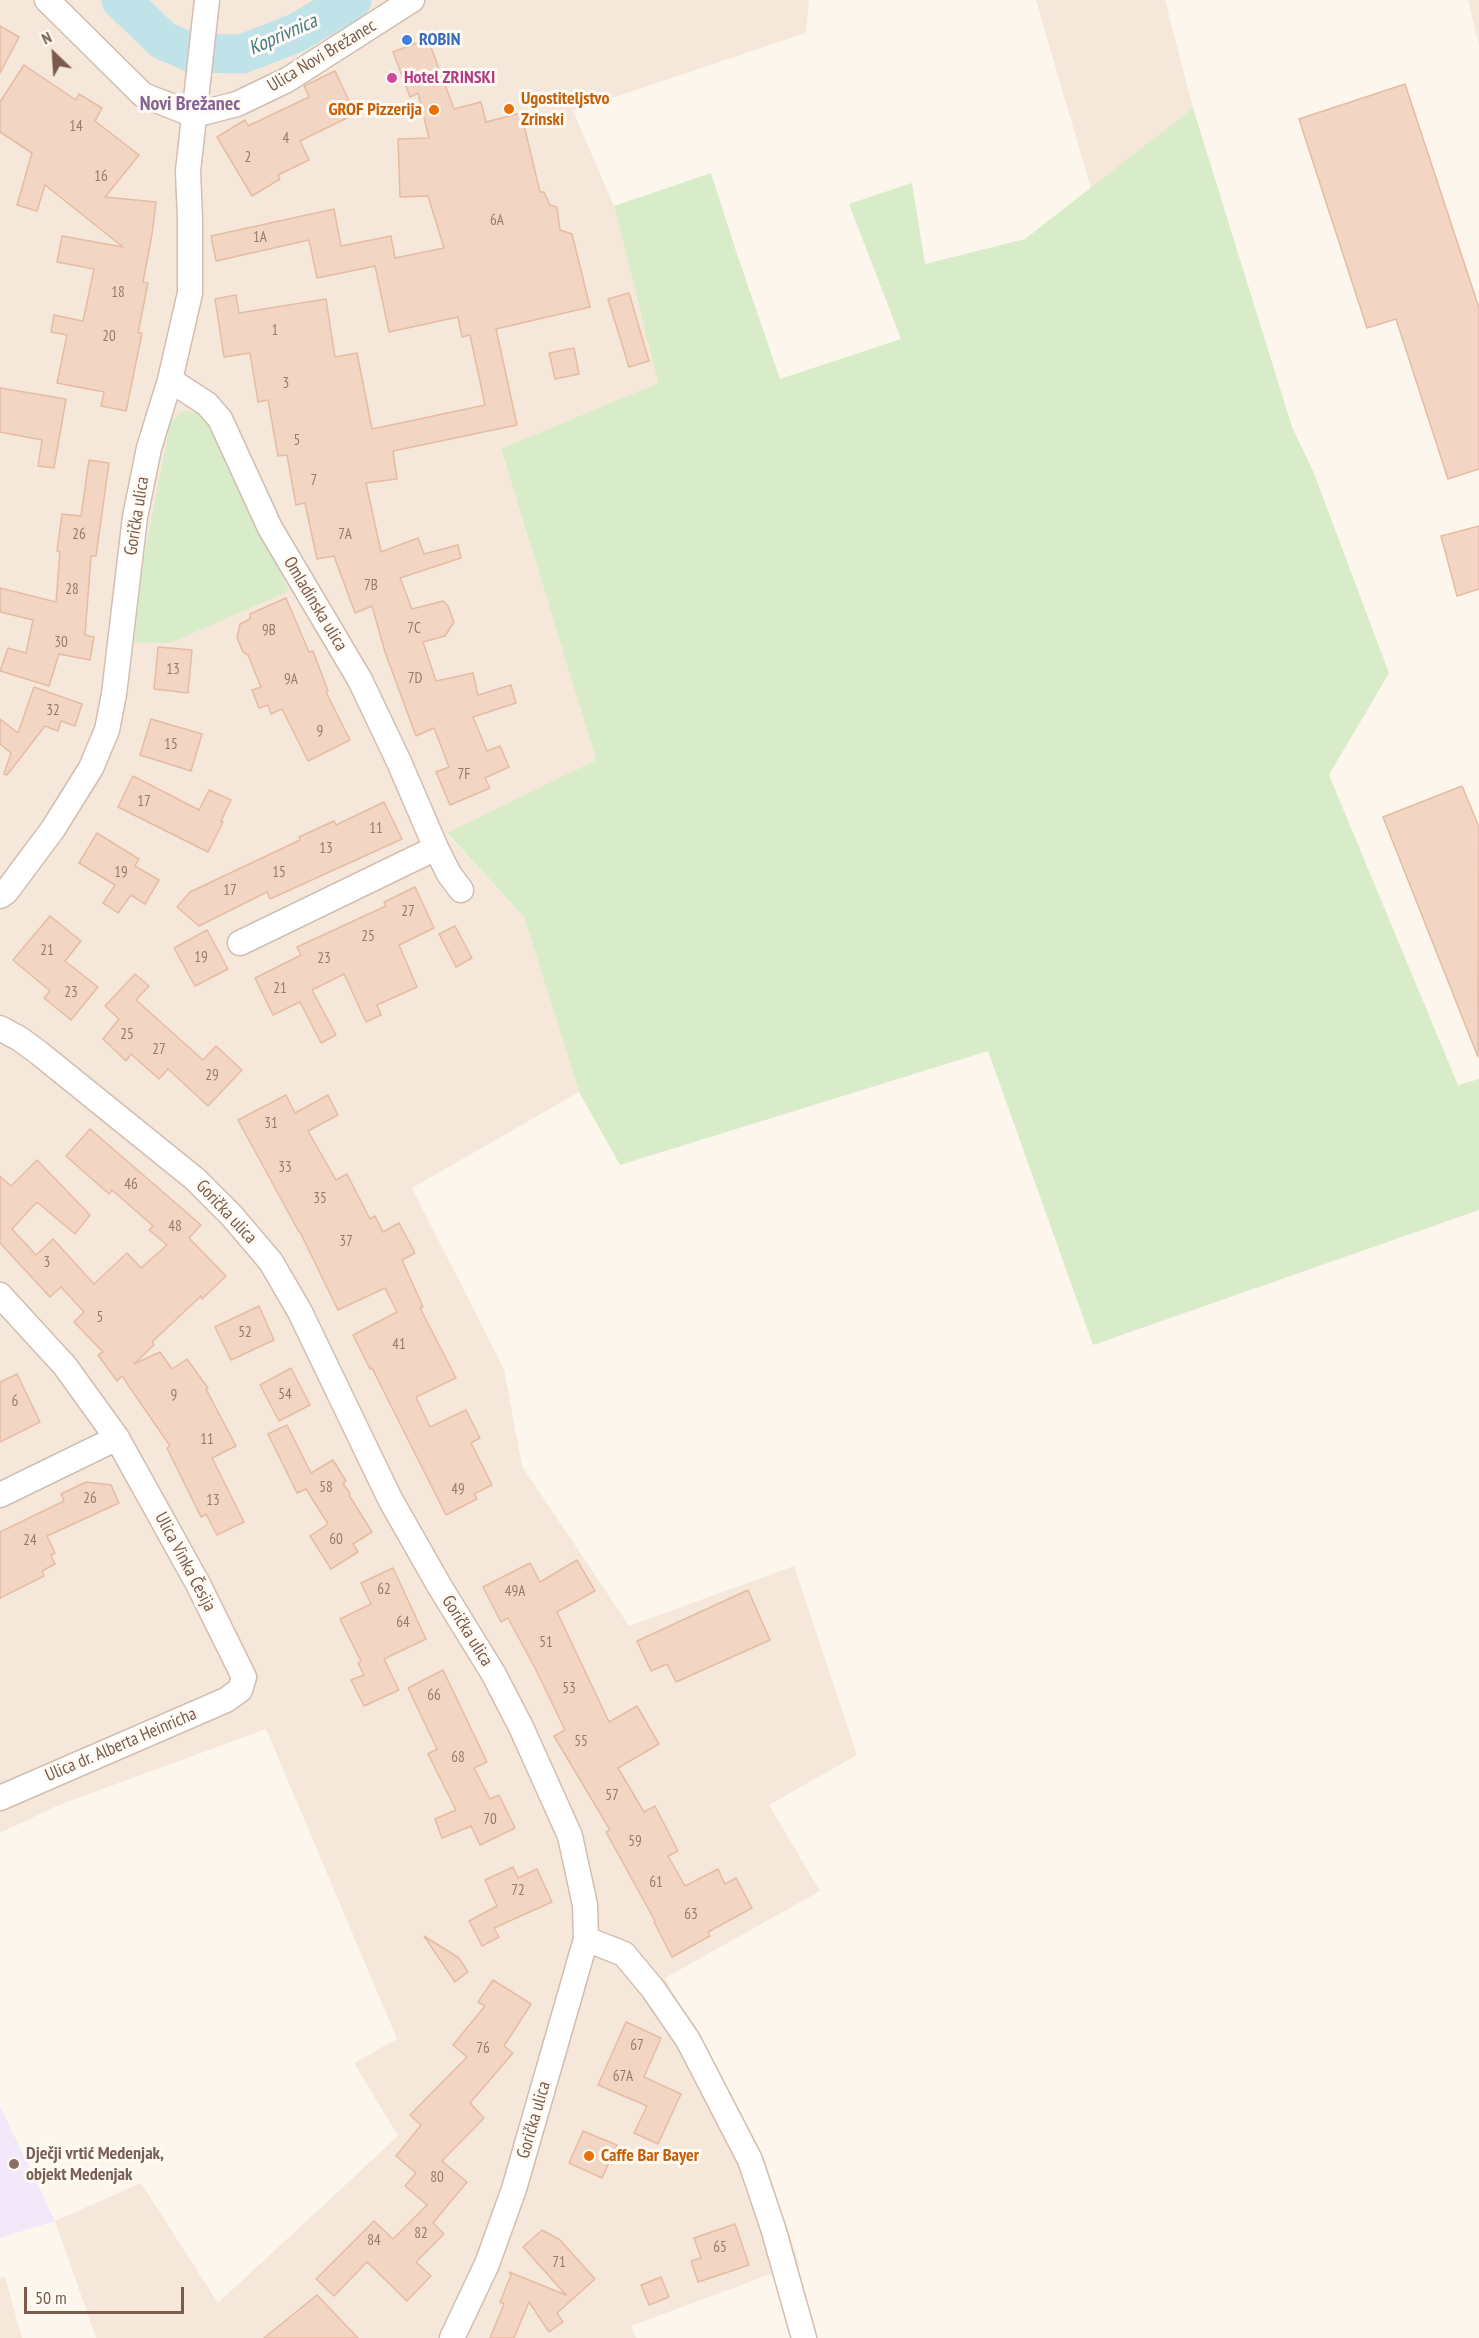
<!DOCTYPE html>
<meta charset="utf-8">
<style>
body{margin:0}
#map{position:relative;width:1479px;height:2338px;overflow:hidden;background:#fdf6ec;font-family:"PT Sans Narrow",sans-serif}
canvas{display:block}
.north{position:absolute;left:24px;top:24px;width:60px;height:60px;-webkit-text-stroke:4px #fffaf3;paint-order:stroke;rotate:335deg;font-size:16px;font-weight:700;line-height:24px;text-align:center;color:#7a5c4d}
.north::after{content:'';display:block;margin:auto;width:21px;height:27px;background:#7a5c4d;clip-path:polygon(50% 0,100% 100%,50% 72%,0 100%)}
.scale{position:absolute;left:24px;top:2287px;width:160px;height:27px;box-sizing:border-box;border:3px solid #7a5c4d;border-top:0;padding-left:8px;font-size:18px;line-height:21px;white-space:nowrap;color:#7a5c4d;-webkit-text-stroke:4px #fffaf3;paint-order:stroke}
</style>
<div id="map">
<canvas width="1479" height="2338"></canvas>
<div class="north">N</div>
<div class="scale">50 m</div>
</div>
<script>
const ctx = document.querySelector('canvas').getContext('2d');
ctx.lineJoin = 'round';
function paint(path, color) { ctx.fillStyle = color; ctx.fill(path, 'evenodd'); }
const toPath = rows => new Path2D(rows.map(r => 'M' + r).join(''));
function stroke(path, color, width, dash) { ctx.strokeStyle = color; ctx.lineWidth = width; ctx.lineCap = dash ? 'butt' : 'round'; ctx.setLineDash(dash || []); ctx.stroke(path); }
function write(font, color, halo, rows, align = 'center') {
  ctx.font = font + ' "PT Sans Narrow",sans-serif'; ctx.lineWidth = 6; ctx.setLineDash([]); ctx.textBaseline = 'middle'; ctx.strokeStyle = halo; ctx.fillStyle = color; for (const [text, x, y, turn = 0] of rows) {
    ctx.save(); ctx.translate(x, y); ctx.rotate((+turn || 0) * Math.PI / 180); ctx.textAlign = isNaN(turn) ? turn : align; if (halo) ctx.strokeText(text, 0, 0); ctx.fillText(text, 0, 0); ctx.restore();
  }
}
const residential = toPath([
 [0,0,809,0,806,33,573,111,614,206,658,383,501,450,596,760,447,834,524,917,579,1092,412,1188,504,1369,522,1466,629,1626,794,1566,857,1755,769,1805,820,1891,665,1978,764,2158,800,2266,776,2272,631,2326,636,2338,96,2338,55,2221,141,2183,218,2303,398,2136,354,2063,397,2039,266,1729,59,1805,0,1833],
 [1036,0,1165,0,1193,108,1091,189],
 [1468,0,1479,0,1479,45],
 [0,2277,5,2277,22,2338,0,2338]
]);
const education = toPath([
 [0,2106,55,2221,0,2238]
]);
const green = toPath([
 [1193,108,1292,427,1313,471,1389,673,1329,775,1458,1085,1479,1079,1479,1210,1093,1345,988,1051,620,1165,579,1092,524,917,447,833,596,760,501,449,658,383,614,206,711,173,736,251,780,379,901,339,849,204,912,183,925,264,1025,239],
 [185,410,204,416,289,591,170,643,134,642,144,556,171,421]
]);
const river = toPath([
 [121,0,164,41,193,53,242,54,296,33,352,0]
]);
const building = toPath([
 [0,26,19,37,0,73,0,26],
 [428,39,454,109,481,102,486,122,521,113,540,192,544,192,550,205,557,207,560,230,572,234,590,307,496,329,517,425,393,451,397,479,366,483,381,552,418,538,424,554,458,545,461,558,400,578,412,609,443,601,448,606,454,622,445,636,423,642,436,681,473,673,478,695,511,685,516,703,473,717,487,751,500,746,509,767,485,778,490,788,450,805,436,772,449,767,434,728,416,736,385,652,372,606,355,613,334,556,317,559,305,503,296,505,287,455,278,456,268,400,258,402,250,353,224,357,215,299,236,295,239,313,326,299,335,357,357,353,372,429,485,405,470,335,462,337,458,317,389,332,375,266,317,278,309,240,216,261,211,236,334,209,341,246,391,236,395,258,444,248,428,196,400,197,398,139,429,138,418,93,410,97,393,52,428,39],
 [24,65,76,100,79,94,102,108,95,121,139,155,105,197,156,202,152,234,143,282,148,283,138,333,142,333,126,411,101,406,104,392,57,383,67,335,51,332,54,315,83,321,94,269,57,262,62,236,123,247,45,185,37,211,17,205,32,153,0,132,0,102,24,65],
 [335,71,355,114,300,141,309,160,278,175,280,179,252,196,217,137,245,120,248,126,309,97,304,86,335,71],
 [1405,84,1479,308,1479,469,1448,479,1396,319,1367,328,1299,119,1405,84],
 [629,293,649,361,629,367,608,299,629,293],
 [574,348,579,374,555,379,549,353,574,348],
 [0,388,66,399,54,468,38,466,42,440,0,432,0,388],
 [89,460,109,463,96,556,91,556,85,635,94,637,90,660,59,654,49,686,0,671,8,648,26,653,33,620,0,612,0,588,56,602,60,552,57,551,62,514,81,516,89,460],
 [1479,526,1479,589,1457,596,1441,536,1479,526],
 [286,598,309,652,313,651,328,691,326,692,350,740,308,761,282,709,271,714,268,705,259,708,252,690,261,687,248,655,243,652,237,638,240,624,250,619,250,614,286,598],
 [158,647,192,650,188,693,154,689,158,647],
 [34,687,82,704,75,726,61,721,58,731,45,726,7,775,4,774,11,753,0,744,0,719,18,733,34,687],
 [151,719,202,734,191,771,140,755,151,719],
 [133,776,199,810,209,790,231,800,221,821,223,822,208,852,118,807,133,776],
 [1462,786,1479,827,1478,1057,1383,817,1462,786],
 [384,802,402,839,270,899,267,892,199,926,177,907,190,892,300,840,299,837,334,821,336,825,384,802],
 [97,833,139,859,135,866,159,880,145,904,131,895,118,913,103,903,115,885,79,863,97,833],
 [415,887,434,928,399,945,417,987,377,1005,381,1015,366,1022,344,974,312,990,336,1035,321,1043,300,1002,273,1015,255,978,301,955,297,947,386,906,384,902,415,887],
 [50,916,81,941,65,961,98,987,71,1020,44,998,50,991,13,960,50,916],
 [455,926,472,958,456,967,439,934,455,926],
 [207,930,228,969,195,986,174,948,207,930],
 [135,974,149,986,136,1000,203,1060,216,1046,242,1070,208,1106,168,1069,159,1079,131,1054,126,1061,103,1039,119,1019,105,1006,135,974],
 [286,1095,295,1113,328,1095,338,1115,308,1131,336,1180,347,1174,370,1219,375,1216,383,1232,399,1223,415,1253,402,1260,423,1307,420,1308,456,1378,416,1397,430,1427,466,1410,480,1438,471,1443,492,1485,474,1494,477,1499,446,1515,372,1368,370,1369,353,1335,397,1312,385,1288,338,1310,300,1232,299,1232,238,1120,286,1095],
 [90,1129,201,1225,189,1238,226,1276,202,1299,201,1296,152,1342,154,1345,134,1364,160,1352,172,1369,187,1359,208,1388,206,1389,236,1446,212,1458,244,1522,217,1535,206,1514,201,1517,167,1448,170,1446,122,1376,117,1381,98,1355,103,1352,74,1322,84,1312,61,1287,50,1297,0,1243,0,1176,11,1186,37,1160,90,1215,75,1234,37,1202,12,1229,36,1255,53,1239,94,1284,127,1253,141,1268,167,1245,149,1230,153,1226,112,1190,109,1194,66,1156,90,1129],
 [259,1306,274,1340,231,1360,215,1327,259,1306],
 [291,1368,310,1405,279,1421,260,1385,291,1368],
 [17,1374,40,1422,0,1442,0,1382,17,1374],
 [287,1425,311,1473,333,1460,346,1481,343,1483,350,1494,349,1495,372,1532,353,1544,358,1552,331,1569,310,1536,328,1524,306,1489,297,1493,268,1434,287,1425],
 [86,1482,111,1485,119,1503,47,1536,55,1553,51,1555,55,1564,42,1571,44,1576,0,1598,0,1532,64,1501,61,1494,86,1482],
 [577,1560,595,1591,557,1612,609,1722,637,1706,659,1744,618,1768,644,1812,655,1806,678,1851,668,1856,685,1886,718,1869,725,1884,736,1878,752,1908,708,1932,710,1936,672,1957,654,1922,655,1921,606,1832,610,1830,554,1736,565,1730,535,1668,508,1618,501,1622,483,1587,530,1563,540,1582,577,1560],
 [393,1568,426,1639,384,1659,399,1690,364,1706,351,1680,364,1675,358,1663,361,1661,340,1619,371,1604,361,1583,393,1568],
 [748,1590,770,1640,676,1682,667,1664,651,1671,637,1641,748,1590],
 [443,1670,487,1762,474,1768,490,1799,499,1795,515,1828,480,1845,471,1826,442,1838,435,1819,456,1810,428,1754,437,1749,408,1688,443,1670],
 [513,1867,518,1878,537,1869,552,1902,494,1928,499,1937,482,1946,469,1921,497,1906,485,1880,513,1867],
 [424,1936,459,1958,468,1972,455,1982,424,1936],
 [493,1980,531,2004,504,2046,513,2053,470,2103,484,2118,442,2161,467,2182,433,2223,444,2234,416,2262,431,2276,407,2301,367,2262,334,2296,316,2279,374,2221,393,2239,427,2205,405,2186,416,2173,396,2156,421,2125,410,2115,467,2057,453,2045,485,2006,478,2002,493,1980],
 [626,2022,661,2038,644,2077,681,2094,658,2144,634,2133,647,2106,598,2085,626,2022],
 [583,2131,617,2145,602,2178,569,2163,583,2131],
 [735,2224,749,2265,698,2282,691,2261,701,2258,694,2238,735,2224],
 [542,2230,560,2240,595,2279,557,2313,563,2322,549,2332,529,2302,514,2338,490,2338,504,2304,500,2302,511,2275,509,2272,566,2295,523,2247,542,2230],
 [661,2277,669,2297,649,2305,641,2285,661,2277],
 [317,2295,358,2338,264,2338,317,2295]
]);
const street = toPath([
 [47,0,143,95,194,115,237,104,287,80,412,0],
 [170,380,207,404,220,419,270,528,360,680,399,762,436,848,449,874,461,890],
 [0,896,6,892,53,829,91,768,107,730,114,694,135,517,149,448,170,380,190,293,190,219,188,171,207,0],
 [240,943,436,848],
 [0,1028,20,1039,39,1053,195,1179,232,1216,271,1262,300,1312,390,1499,440,1587,493,1673,521,1727,570,1836,585,1905,586,1939,514,2189,487,2264,452,2338],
 [0,1295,65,1366,117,1438,198,1584,244,1677,240,1690,226,1700,0,1798],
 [0,1495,117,1438],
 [586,1939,624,1954,653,1989,688,2040,750,2160,773,2228,804,2338]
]);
const markers = [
 [407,40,6,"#3f7fe0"],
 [392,78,6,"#d1479c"],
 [509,109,6,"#e8710a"],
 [434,110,6,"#e8710a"],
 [589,2156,6,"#e8710a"],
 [14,2164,6,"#8d6e63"]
];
const numberNames = [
 ["14",76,127],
 ["4",286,139],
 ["2",248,158],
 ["16",101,177],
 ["6A",497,221],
 ["1A",260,238],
 ["18",118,293],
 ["1",275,331],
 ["20",109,337],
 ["3",286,384],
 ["5",297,441],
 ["7",314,481],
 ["26",79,535],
 ["7A",345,535],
 ["7B",371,586],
 ["28",72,590],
 ["7C",414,629],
 ["9B",269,631],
 ["30",61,643],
 ["13",173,670],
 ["7D",415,679],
 ["9A",291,680],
 ["32",53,711],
 ["9",320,732],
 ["15",171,745],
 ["7F",464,775],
 ["17",144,802],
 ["11",376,829],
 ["13",326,849],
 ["19",121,873],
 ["15",279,873],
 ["17",230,891],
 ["27",408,912],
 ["25",368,937],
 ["21",47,951],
 ["19",201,958],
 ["23",324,959],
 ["21",280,989],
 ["23",71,993],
 ["25",127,1035],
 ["27",159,1050],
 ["29",212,1076],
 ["31",271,1124],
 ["33",285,1168],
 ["46",131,1185],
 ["35",320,1199],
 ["48",175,1227],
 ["37",346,1242],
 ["3",47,1263],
 ["5",100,1318],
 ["52",245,1333],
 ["41",399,1345],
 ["54",285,1395],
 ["9",174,1396],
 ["6",15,1402],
 ["11",207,1440],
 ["58",326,1488],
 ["49",458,1490],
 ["26",90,1499],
 ["13",213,1501],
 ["60",336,1540],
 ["24",30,1541],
 ["62",384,1590],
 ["49A",515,1592],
 ["64",403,1623],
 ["51",546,1643],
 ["53",569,1689],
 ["66",434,1696],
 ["55",581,1742],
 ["68",458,1758],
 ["57",612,1796],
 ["70",490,1820],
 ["59",635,1842],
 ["61",656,1883],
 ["72",518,1891],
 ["63",691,1915],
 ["67",637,2046],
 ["76",483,2049],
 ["67A",623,2077],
 ["80",437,2178],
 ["82",421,2234],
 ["84",374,2241],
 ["65",720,2248],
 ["71",559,2263]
];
const shopNames = [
 ["ROBIN",419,40]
];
const streetNames = [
 ["Ulica Novi Brežanec",322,56,-31],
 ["Gorička ulica",137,516,-81],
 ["Omladinska ulica",315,604,59],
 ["Gorička ulica",226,1212,47],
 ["Ulica Vinka Česija",185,1562,62],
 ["Gorička ulica",467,1631,58],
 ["Ulica dr. Alberta Heinricha",121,1745,-23],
 ["Gorička ulica",534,2120,-74]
];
const hotelNames = [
 ["Hotel ZRINSKI",404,78]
];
const foodNames = [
 ["Ugostiteljstvo",521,99],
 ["Zrinski",521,120],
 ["GROF Pizzerija",422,110,"right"],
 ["Caffe Bar Bayer",601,2156]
];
const educationNames = [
 ["Dječji vrtić Medenjak,",26,2154],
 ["objekt Medenjak",26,2175]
];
const waterNames = [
 ["Koprivnica",283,35,-24]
];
const neighbourhoodNames = [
 ["Novi Brežanec",190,104]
];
paint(residential, '#f5e8da');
paint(education, '#f3e8fa');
paint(green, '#d8ecc9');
stroke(river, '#bfe3e8', 39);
paint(building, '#f3d5c3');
stroke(building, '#e6bba3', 1.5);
stroke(street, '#d1beb0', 27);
stroke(street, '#fff', 24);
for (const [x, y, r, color] of markers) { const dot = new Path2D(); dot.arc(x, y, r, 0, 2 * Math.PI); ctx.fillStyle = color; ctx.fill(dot); stroke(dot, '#fffaf3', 2); }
write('15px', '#987a6a', null, numberNames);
write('bold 18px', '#366cbe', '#fffaf3', shopNames, 'left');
write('18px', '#7a5c4d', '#fffaf3', streetNames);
write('bold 18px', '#b23c85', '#fffaf3', hotelNames, 'left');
write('bold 18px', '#c56008', '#fffaf3', foodNames, 'left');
write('bold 18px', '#785e54', '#fffaf3', educationNames, 'left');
write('italic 20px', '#437c86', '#fffaf3', waterNames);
write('bold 20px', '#846695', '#fffaf3', neighbourhoodNames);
</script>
